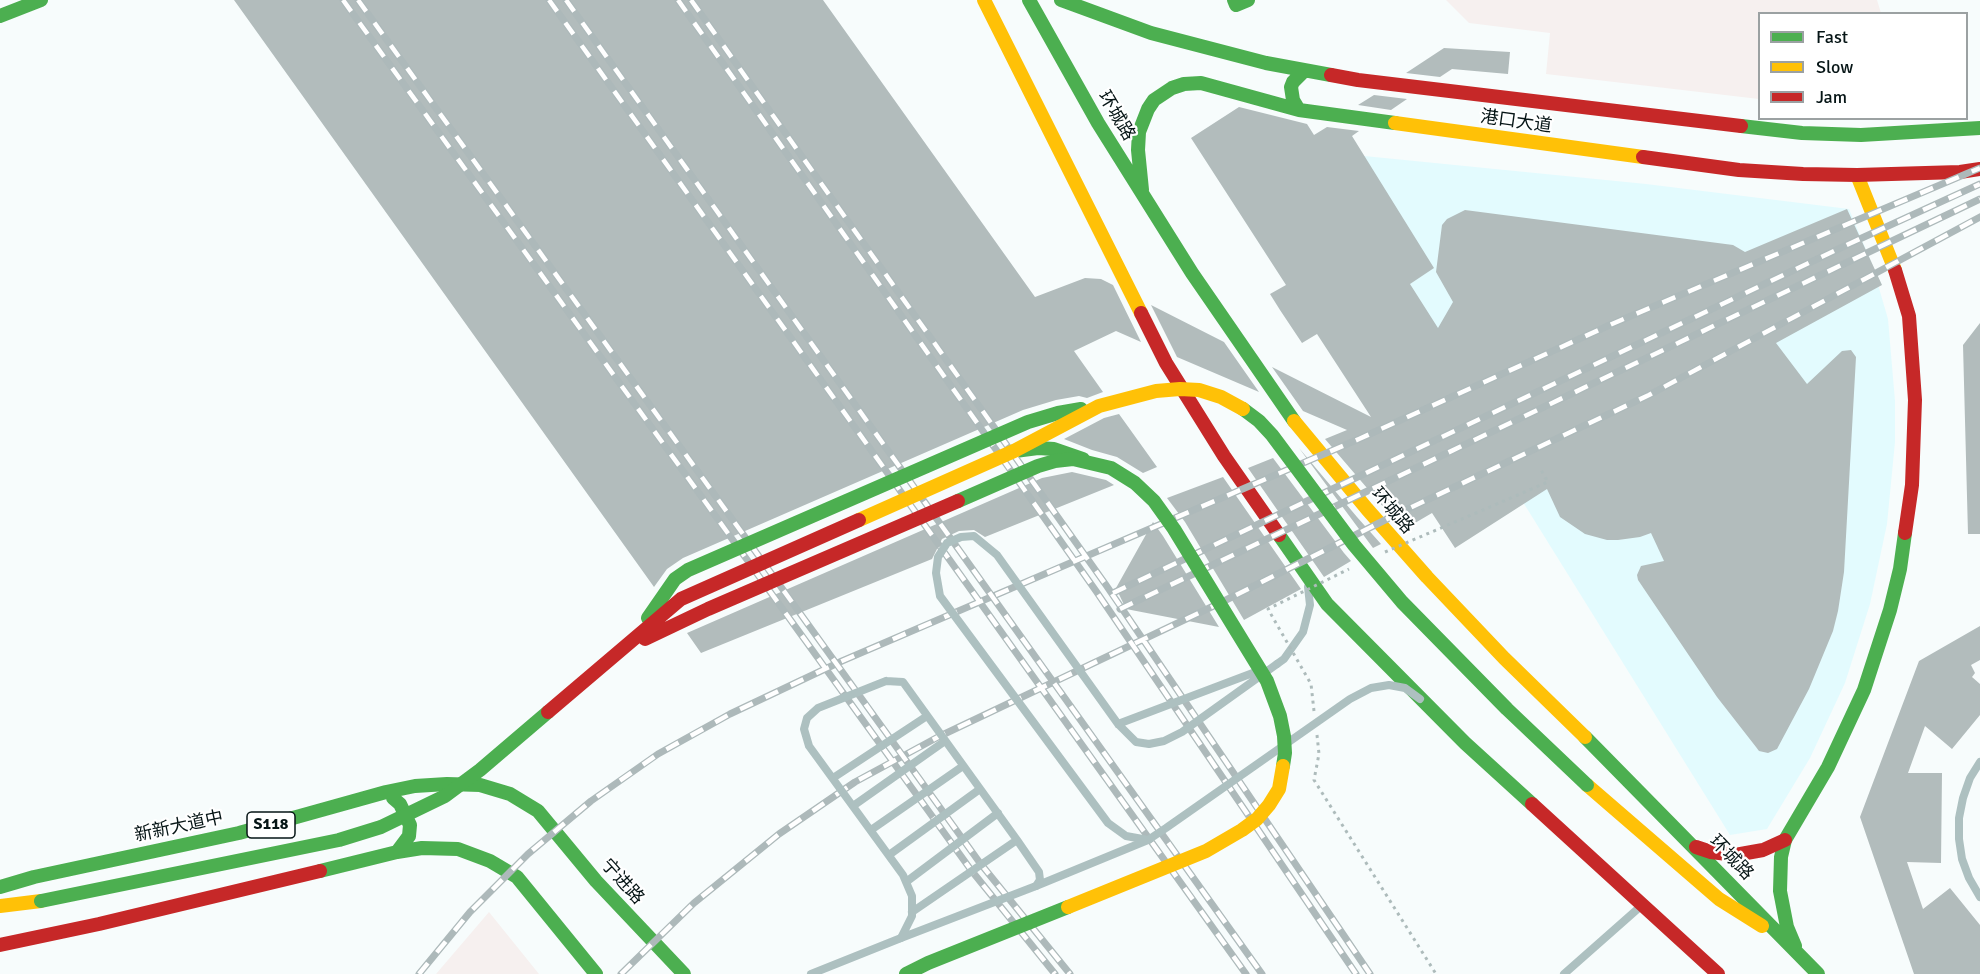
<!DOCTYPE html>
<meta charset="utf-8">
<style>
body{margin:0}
#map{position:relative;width:1980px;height:974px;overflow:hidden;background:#f7fcfc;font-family:Signika,sans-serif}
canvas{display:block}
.legend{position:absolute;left:1758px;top:12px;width:210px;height:108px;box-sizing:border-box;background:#fff;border:2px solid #9ba1a2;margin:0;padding:8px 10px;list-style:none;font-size:18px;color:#061516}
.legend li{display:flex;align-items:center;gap:12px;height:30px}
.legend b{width:30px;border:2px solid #9ba1a2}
</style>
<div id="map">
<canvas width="1980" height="974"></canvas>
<ul class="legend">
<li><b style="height:8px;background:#4caf50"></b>Fast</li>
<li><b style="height:8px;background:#ffc107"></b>Slow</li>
<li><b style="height:8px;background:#c62828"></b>Jam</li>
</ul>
</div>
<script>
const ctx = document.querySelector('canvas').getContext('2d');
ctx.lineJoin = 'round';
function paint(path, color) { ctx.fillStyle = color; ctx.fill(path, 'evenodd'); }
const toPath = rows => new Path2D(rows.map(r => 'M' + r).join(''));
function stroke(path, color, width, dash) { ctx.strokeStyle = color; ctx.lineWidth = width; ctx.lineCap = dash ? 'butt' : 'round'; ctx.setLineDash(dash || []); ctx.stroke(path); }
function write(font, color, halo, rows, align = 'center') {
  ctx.font = font + ' Signika,"Noto Sans SC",sans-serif'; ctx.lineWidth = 4.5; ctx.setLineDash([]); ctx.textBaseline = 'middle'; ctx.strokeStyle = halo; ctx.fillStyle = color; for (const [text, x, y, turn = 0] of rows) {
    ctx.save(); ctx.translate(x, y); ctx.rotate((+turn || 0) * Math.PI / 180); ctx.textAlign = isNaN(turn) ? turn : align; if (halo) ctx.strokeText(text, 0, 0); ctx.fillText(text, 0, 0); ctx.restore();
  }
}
const built = toPath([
 [1304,150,1646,184,1849,209,1872,264,1888,319,1895,401,1895,442,1887,524,1870,604,1845,683,1810,758,1767,829,1730,835]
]);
const green = toPath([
 [1446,0,1877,0,1881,13,1760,14,1759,99,1546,74,1550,33,1469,23],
 [489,912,539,974,436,974]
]);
const building = toPath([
 [234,0,823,0,1035,297,1085,278,1101,279,1113,285,1141,342,1116,331,1074,351,1103,392,1087,398,1079,396,1056,400,1023,410,683,558,667,569,654,587],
 [1444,48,1510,52,1508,74,1452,69,1440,77,1406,73],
 [1374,95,1407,99,1391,110,1358,105],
 [1239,107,1307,124,1314,135,1327,127,1359,131,1352,136,1434,268,1410,284,1438,328,1453,302,1436,272,1442,225,1447,219,1465,210,1733,245,1745,252,1847,209,1882,285,1776,343,1807,384,1842,351,1851,350,1856,357,1844,572,1838,611,1833,631,1809,689,1777,749,1768,753,1759,751,1756,747,1717,697,1638,580,1637,575,1641,566,1664,561,1651,533,1640,537,1618,540,1607,540,1585,534,1560,517,1547,489,1455,548,1432,513,1403,530,1325,439,1347,430,1303,411,1272,367,1371,417,1317,334,1302,343,1280,310,1270,294,1286,285,1191,138],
 [1151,305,1224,342,1259,392,1177,357],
 [1980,323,1980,534,1968,534,1963,345],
 [1119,414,1157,467,1143,473,1117,457,1092,450,1064,439,1104,418],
 [1299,448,1357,517,1381,544,1373,548],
 [1273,458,1344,553,1351,561,1324,577,1248,468],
 [1072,472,1106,480,1114,485,985,537,974,530,959,531,942,539,932,559,701,653,687,633,1042,478],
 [1223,477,1301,589,1244,620,1185,522,1167,498],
 [1153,522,1163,536,1219,627,1126,609,1116,588],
 [1980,626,1980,660,1971,665,1975,673,1972,677,1980,684,1980,715,1952,749,1925,726,1908,773,1942,773,1941,863,1907,862,1923,909,1950,888,1980,925,1980,974,1914,974,1860,817,1919,661]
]);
const lane = toPath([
 [1277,664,1284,659,1303,632,1310,605,1308,587],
 [1980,762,1970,778,1963,798,1959,818,1959,839,1962,859,1969,878,1980,897],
 [1036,886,1148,840],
 [811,974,901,938],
 [1564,974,1641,906]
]);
const fast = toPath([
 [1029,0,1098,123,1192,273,1294,421],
 [1061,0,1151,33,1266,63,1331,75],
 [1234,0,1236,5,1248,0],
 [0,16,41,0],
 [1299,110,1293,100,1291,87,1293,82,1304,71],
 [1741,126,1802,133,1861,135,1980,128],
 [1142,190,1138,150,1139,132,1148,109,1154,100,1172,88,1184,84,1201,83,1299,110,1395,123],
 [1015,451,1038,448,1054,449,1083,459],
 [1279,535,1327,604,1465,743,1532,804],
 [1585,737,1818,974],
 [393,798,400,804,410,825,409,836,397,852],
 [538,811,596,881,684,974],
 [320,871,397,852,422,848,458,849,490,861,517,877],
 [517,877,596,974],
 [0,887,34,877,239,833,386,792,415,786,447,784,480,785,510,794,538,811],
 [1795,946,1787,927,1780,891,1781,857,1785,840,1828,767,1864,690,1890,610,1900,569,1905,533]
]);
const slow = toPath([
 [984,0,1141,313],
 [1395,123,1643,157],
 [1857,175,1895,270],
 [1294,421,1367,509,1427,577,1504,658,1585,737],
 [1587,785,1719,899,1762,926],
 [0,906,41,901]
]);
const jam = toPath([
 [1331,75,1358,80,1741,126],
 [1643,157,1739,170,1803,174,1857,175,1960,172,1980,169],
 [1895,270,1909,316,1915,400,1912,485,1905,533],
 [1141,313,1166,363,1224,456,1279,535],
 [1532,804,1718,974],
 [1696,847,1711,852,1735,855,1763,850,1785,840],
 [0,945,99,924,320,871]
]);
const rail = toPath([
 [343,0,971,870,1055,974],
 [358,0,980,863,1070,974],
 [549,0,1246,974],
 [566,0,1262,974],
 [678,0,1096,591,1356,974],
 [691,0,1106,585,1370,974],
 [1113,593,1851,243,1980,184],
 [1120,609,1980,199],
 [419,974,470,912,528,854,591,801,658,754,730,714,842,661,1359,439,1612,324,1980,168],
 [621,974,694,903,779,834,855,782,938,737,1224,601,1393,516,1649,395,1980,217]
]);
const pathBridge = toPath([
 [1385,552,1548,482,1541,470],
 [1314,711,1311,684,1268,609,1349,569],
 [1317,735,1319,754,1314,780,1436,974]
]);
const laneBridge = toPath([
 [1277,664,1182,732,1164,741,1149,744,1136,742,1118,724,997,555,974,536,961,537,947,543,938,557,936,573,940,596,1108,823,1126,836,1148,840,1166,828,1350,699,1371,688,1389,685,1405,688,1420,699],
 [886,681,903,682,1017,840,1039,872,1040,880,1036,886,901,938,912,916,912,896,903,875,809,746,804,729,807,718,818,708,886,681],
 [1118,724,1258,671],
 [833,778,927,716],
 [853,806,945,741],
 [871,830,963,766],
 [889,855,980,789],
 [906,882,998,813],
 [912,912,1017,840]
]);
const fastBridge = toPath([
 [1243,409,1259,421,1272,435,1354,545,1402,602,1507,709,1587,785],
 [958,501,1038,466,1055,461,1073,459,1111,468,1135,483,1154,501,1174,529,1267,681,1280,716,1284,736,1285,753,1283,766],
 [648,618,675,579,688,570,1028,422,1058,413,1081,409],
 [41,901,339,840,381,827,445,796,480,770,548,712],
 [906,974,928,963,1068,907]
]);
const slowBridge = toPath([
 [859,520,1014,451,1099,406,1156,391,1180,389,1199,390,1221,397,1243,409],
 [1068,907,1206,851,1242,830,1257,819,1269,805,1279,789,1283,766]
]);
const jamBridge = toPath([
 [645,639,708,609,958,501],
 [548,712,681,599,859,520]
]);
const shields = [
 [271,825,48]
];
const shieldNames = [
 ["S118",271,825]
];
const streetNames = [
 ["环城路",1116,116,59],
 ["港口大道",1516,122,8],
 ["环城路",1392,511,49],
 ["新新大道中",179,827,-12],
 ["环城路",1731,858,46],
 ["宁进路",622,882,48]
];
paint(built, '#e3fbfe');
paint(green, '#f6f0ef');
paint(building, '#b2bcbc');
stroke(lane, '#adc0c0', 8);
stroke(fast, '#4caf50', 14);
stroke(slow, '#ffc107', 14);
stroke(jam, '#c62828', 14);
stroke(rail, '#adb9ba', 7);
stroke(rail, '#fff', 4.5, [14]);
stroke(pathBridge, '#adbbbb', 3, [3, 4.5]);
stroke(laneBridge, '#adc0c0', 8);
stroke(fastBridge, '#4caf50', 14);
stroke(slowBridge, '#ffc107', 14);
stroke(jamBridge, '#c62828', 14);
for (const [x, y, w] of shields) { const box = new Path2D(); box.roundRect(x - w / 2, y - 13, w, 26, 4.5); ctx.fillStyle = '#fff'; ctx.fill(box); stroke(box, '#061516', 1.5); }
write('bold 16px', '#061516', null, shieldNames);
write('18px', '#061516', '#fff', streetNames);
</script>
